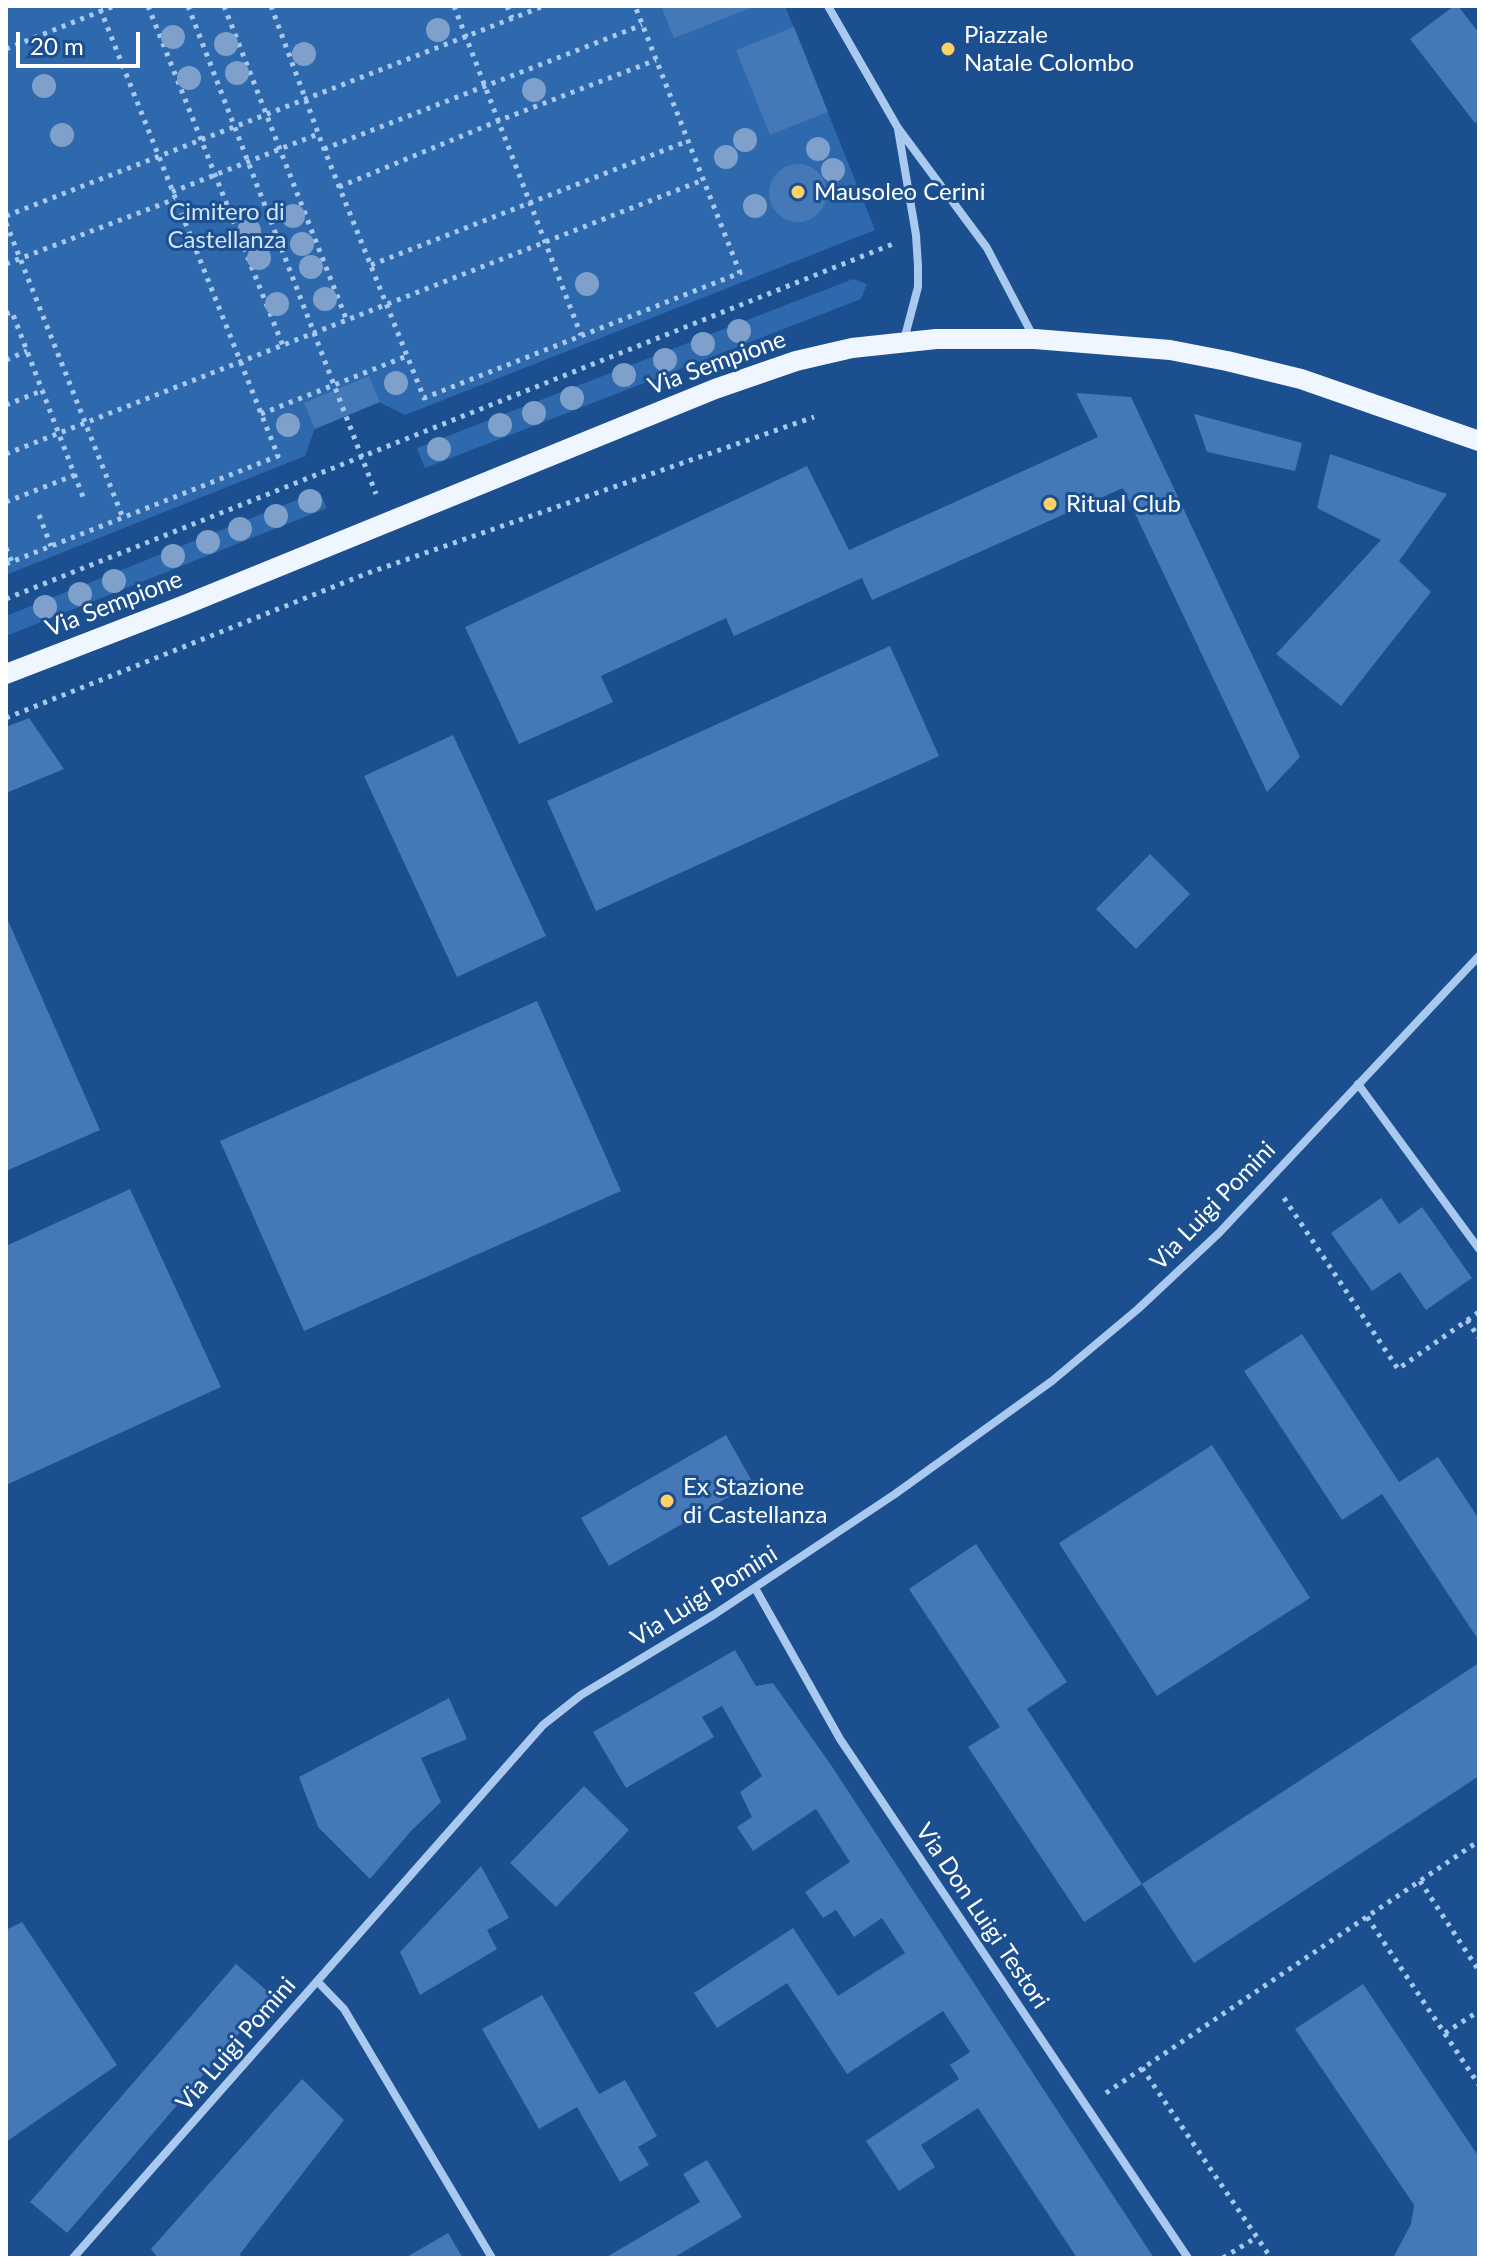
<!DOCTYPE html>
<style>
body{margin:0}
#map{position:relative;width:1485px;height:2264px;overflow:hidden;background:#1b4f8f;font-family:Lato,sans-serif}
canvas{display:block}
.frame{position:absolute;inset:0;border:8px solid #fff;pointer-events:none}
.scale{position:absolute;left:16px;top:32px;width:124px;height:36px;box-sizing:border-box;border:4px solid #fff;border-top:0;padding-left:10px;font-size:24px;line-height:28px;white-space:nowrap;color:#fff;-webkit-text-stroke:6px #1b4f8f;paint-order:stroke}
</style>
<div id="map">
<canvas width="1485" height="2264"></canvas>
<div class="frame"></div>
<div class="scale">20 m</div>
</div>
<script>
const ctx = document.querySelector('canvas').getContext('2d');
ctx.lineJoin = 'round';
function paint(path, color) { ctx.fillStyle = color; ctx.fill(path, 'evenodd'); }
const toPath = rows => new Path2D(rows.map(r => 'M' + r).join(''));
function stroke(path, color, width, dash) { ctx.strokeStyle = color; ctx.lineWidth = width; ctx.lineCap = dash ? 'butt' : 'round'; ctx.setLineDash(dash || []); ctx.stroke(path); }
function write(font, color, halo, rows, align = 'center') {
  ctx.font = font + ' Lato,sans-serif'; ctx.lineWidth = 6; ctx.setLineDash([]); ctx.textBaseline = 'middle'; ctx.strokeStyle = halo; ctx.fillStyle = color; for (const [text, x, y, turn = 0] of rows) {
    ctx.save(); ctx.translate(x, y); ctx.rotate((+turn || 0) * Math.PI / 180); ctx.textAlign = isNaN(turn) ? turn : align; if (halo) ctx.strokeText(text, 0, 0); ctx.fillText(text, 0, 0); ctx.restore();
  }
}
const green = toPath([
 [6,6,785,6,875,230,405,415,379,402,315,428,305,456,6,575],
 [853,279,867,284,861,299,425,468,417,448],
 [319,491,327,508,6,636,6,616]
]);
const building = toPath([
 [661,6,756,6,674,38],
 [1454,6,1458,6,1479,33,1479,120,1475,123,1410,39],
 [794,27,828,112,770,135,736,50],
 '769 193a29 29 0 1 1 58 0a29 29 0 1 1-58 0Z',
 [369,376,380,402,315,429,304,403],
 [1076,393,1131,397,1300,757,1267,792,1123,488,872,600,862,578,734,636,726,618,601,676,613,702,519,744,465,627,807,466,849,550,1098,437],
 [1194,414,1302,443,1295,471,1207,452],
 [1330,454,1447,494,1399,561,1431,592,1341,706,1276,654,1381,540,1317,508],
 [890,646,939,756,596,911,547,801],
 [29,718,64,769,6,793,6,727],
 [453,735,546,936,457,977,364,776],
 [1150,854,1190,894,1136,949,1096,909],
 [6,916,100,1130,6,1171],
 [537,1001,621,1191,304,1331,220,1141],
 [130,1189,221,1387,6,1485,6,1246],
 [1381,1198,1399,1224,1422,1207,1472,1278,1426,1310,1400,1272,1372,1291,1331,1233],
 [1302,1334,1399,1482,1438,1457,1479,1519,1479,1641,1382,1494,1342,1520,1244,1371],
 [726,1435,753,1483,609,1566,581,1518],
 [1212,1445,1310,1598,1157,1696,1059,1543],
 [976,1544,1067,1682,1027,1709,1142,1884,1084,1922,968,1747,1000,1727,909,1589],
 [735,1650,756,1686,773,1683,831,1765,1154,2258,1077,2258,978,2108,921,2145,935,2167,899,2191,866,2141,959,2079,950,2065,970,2052,943,2011,847,2074,787,1983,717,2028,694,1993,793,1928,838,1996,905,1953,882,1918,854,1937,836,1910,823,1918,805,1892,850,1862,816,1809,753,1851,737,1827,752,1817,740,1792,762,1776,722,1706,702,1717,714,1737,626,1788,593,1732],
 [1479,1663,1479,1776,1194,1963,1142,1884],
 [449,1698,467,1739,421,1758,441,1802,411,1831,370,1879,318,1827,299,1777],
 [584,1786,629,1830,556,1907,510,1863],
 [481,1866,509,1918,487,1930,497,1949,420,1995,400,1952],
 [22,1922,117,2065,6,2142,6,1930],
 [236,1964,272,1995,67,2233,30,2202],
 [1363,1984,1479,2157,1479,2258,1393,2258,1411,2224,1414,2205,1295,2029],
 [542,1995,599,2094,625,2080,657,2136,638,2147,649,2165,620,2182,577,2107,539,2129,482,2029],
 [302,2079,344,2120,240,2254,242,2258,158,2258,151,2249],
 [707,2160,742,2217,673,2258,605,2258,700,2202,683,2174],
 [448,2233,463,2258,405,2258]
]);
const path = toPath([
 [148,6,283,346],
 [188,6,376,494],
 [224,6,347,321],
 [271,6,324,149,424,398,740,273,635,6],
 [454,6,581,335],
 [507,6,512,18],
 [6,49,114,6],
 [324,149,642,25],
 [339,187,498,121,656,60],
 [172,192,318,134],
 [6,216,544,6],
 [6,223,123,518],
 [6,264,175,199],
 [371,265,688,141],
 [6,314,12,312,85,502],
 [6,360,27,351],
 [6,405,44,390],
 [261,414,407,356],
 [6,454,703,180],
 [6,502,75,475],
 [39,515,51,546],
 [6,548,12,562],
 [6,564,278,456,99,6],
 [6,599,893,244],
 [6,718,368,573,814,417],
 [1284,1198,1398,1369,1479,1312],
 [1467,1320,1479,1338],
 [1420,1881,1479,1971],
 [1367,1917,1479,2085],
 [1445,2033,1479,2011],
 [1142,2068,1271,2258],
 [1106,2093,1479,1841],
 [1223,2258,1257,2237]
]);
const minor = toPath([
 [828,6,898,128,987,248,1034,338],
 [898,129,916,235,918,266,918,287,904,340],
 [1358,1084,1479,1249],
 [755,1588,840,1739,1188,2258],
 [317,1981,344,2009,492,2258],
 [73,2258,543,1725,581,1695,715,1614,895,1494,1052,1381,1138,1309,1219,1233,1479,956]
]);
const primary = toPath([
 [6,674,182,606,715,389,796,361,852,348,936,339,1035,339,1170,350,1227,361,1301,379,1479,441]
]);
const trees = [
 [438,30],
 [173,37],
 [226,44],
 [304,54],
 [237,73],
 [189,78],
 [44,86],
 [534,90],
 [62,135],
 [745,140],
 [818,149],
 [726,157],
 [833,170],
 [755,206],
 [293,216],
 [249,231],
 [302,244],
 [259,258],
 [311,267],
 [587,284],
 [325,299],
 [277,304],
 [739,331],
 [703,344],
 [665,360],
 [624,375],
 [396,383],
 [572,398],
 [534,413],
 [288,425],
 [500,425],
 [439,449],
 [310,501],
 [276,516],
 [240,529],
 [208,542],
 [173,556],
 [114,581],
 [80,594],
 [45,607]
];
const markers = [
 [948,49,8,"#ffd166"],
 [798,192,8,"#ffd166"],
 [1050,504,8,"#ffd166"],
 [667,1501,8,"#ffd166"]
];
const poiNames = [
 ["Piazzale",964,35],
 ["Natale Colombo",964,63],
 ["Mausoleo Cerini",814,192],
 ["Ritual Club",1066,504],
 ["Ex Stazione",683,1487],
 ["di Castellanza",683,1515]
];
const parkNames = [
 ["Cimitero di",227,212],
 ["Castellanza",227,240]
];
const streetNames = [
 ["Via Sempione",717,363,-20],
 ["Via Sempione",114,604,-21],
 ["Via Luigi Pomini",1213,1206,-46],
 ["Via Luigi Pomini",704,1596,-32],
 ["Via Don Luigi Testori",982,1916,56],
 ["Via Luigi Pomini",236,2044,-49]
];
paint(green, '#2e69ad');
paint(building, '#4478b7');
stroke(path, '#a9c9ee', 5, [4, 6]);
stroke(minor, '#a9c9ee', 8);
stroke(primary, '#f0f6ff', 20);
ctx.fillStyle = '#7ea0ca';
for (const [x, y] of trees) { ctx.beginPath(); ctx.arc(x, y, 12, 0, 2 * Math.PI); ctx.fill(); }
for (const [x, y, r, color] of markers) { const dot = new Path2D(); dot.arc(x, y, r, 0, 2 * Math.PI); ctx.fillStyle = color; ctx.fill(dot); stroke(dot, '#1b4f8f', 3); }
write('24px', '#fff', '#1b4f8f', poiNames, 'left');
write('24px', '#cfe3fa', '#1b4f8f', parkNames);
write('24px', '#fff', '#1b4f8f', streetNames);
</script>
